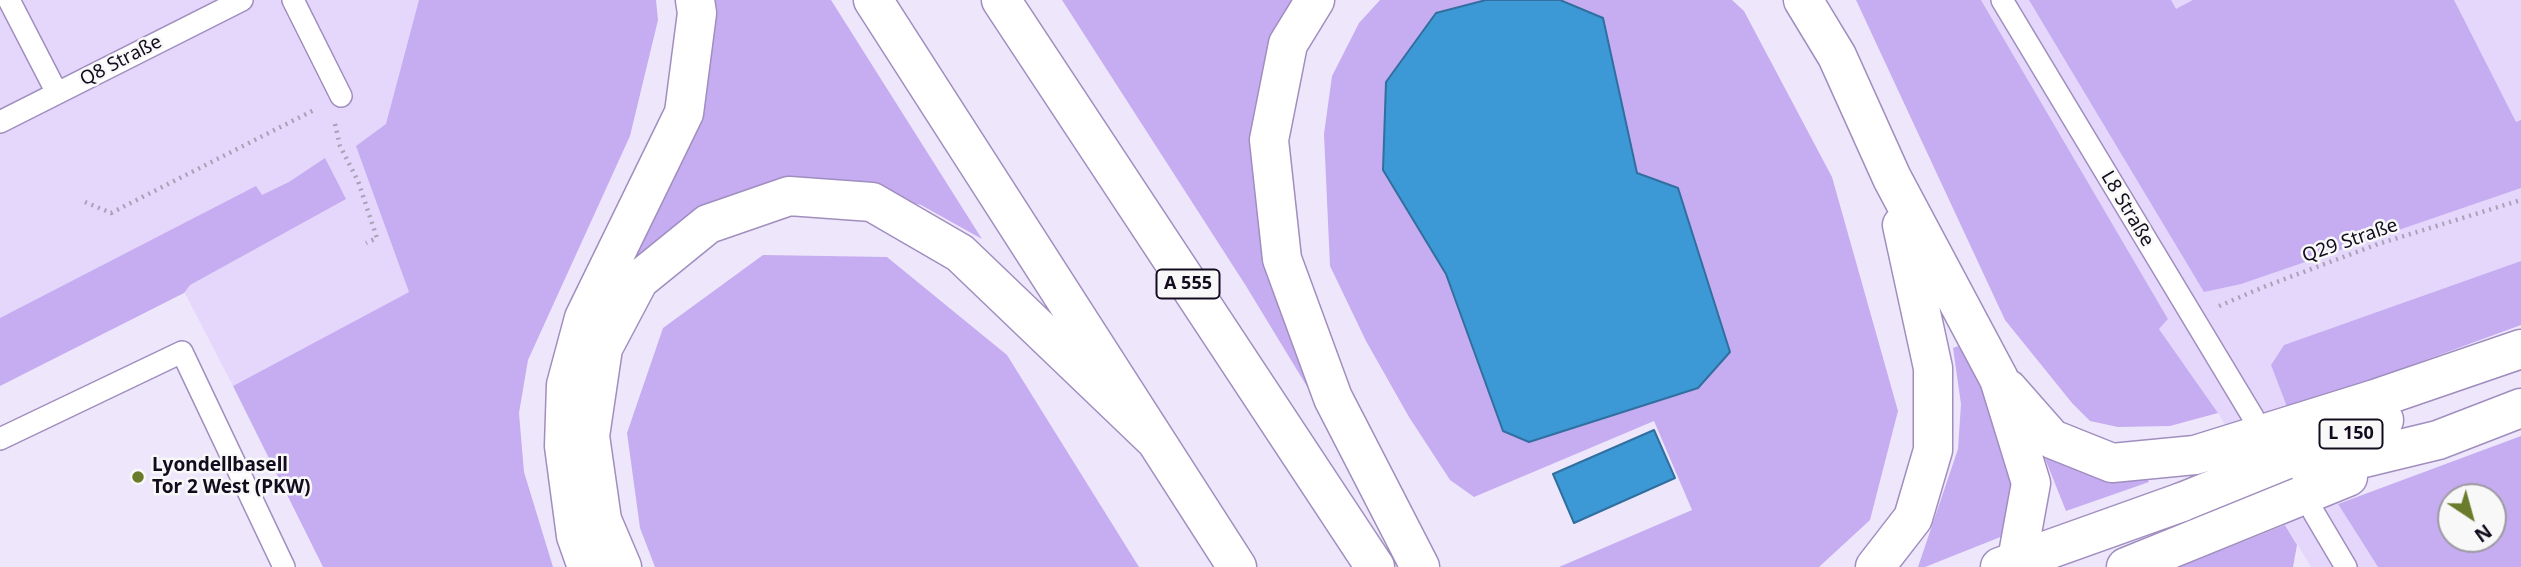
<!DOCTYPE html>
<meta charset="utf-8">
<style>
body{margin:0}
#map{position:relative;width:2521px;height:567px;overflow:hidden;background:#eee7fc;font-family:"Noto Sans",sans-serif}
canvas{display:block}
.north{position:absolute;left:2437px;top:483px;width:70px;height:70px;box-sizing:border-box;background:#f8f8f8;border:2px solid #9c9aa1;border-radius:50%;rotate:144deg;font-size:19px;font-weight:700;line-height:28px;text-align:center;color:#130c1e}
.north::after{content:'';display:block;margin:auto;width:24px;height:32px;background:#6a7c2c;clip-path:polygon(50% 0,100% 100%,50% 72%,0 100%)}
</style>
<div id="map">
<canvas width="2521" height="567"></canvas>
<div class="north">N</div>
</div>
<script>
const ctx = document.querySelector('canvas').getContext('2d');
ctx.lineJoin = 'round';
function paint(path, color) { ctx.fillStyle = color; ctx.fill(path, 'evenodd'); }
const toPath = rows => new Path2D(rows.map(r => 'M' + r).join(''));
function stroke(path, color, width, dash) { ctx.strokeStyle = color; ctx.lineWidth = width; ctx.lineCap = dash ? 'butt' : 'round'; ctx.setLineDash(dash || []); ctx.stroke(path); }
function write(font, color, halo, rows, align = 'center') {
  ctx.font = font + ' "Noto Sans",sans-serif'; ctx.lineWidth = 5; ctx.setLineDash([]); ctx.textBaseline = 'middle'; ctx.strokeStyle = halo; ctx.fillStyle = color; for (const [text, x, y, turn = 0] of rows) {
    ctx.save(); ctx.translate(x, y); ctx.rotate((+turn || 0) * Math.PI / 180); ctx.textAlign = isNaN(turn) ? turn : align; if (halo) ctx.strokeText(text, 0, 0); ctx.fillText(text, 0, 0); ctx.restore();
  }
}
const built = toPath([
 [0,0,454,0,409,292,233,386,177,278,0,369],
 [1981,0,2521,0,2521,261,2284,345,2271,365,2287,407,2338,504,2378,567,2311,567,2218,413,2159,329,2168,319]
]);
const green = toPath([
 [419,0,656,0,658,20,630,136,528,360,519,413,524,472,553,567,323,567,233,386,409,292,356,146,386,124],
 [711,0,831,0,982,239,921,205,813,180,620,275],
 [1062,0,1296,0,1258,109,1328,421,1246,286],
 [1380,0,1486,0,1436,13,1383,170,1446,274,1503,431,1637,173,1603,18,1560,0,1732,0,1744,11,1832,177,1898,411,1870,520,1819,567,1559,567,1692,510,1654,421,1474,497,1450,480,1409,417,1366,341,1330,266,1324,134,1332,76,1359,23],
 [1856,0,1981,0,2168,319,2159,329,2218,413,2170,426,2118,427,2090,421,2072,403,2005,320],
 [2029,0,2171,0,2176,9,2193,0,2454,0,2516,122,2521,120,2521,188,2241,284,2204,292],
 [325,158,346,199,190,285,184,293,0,386,0,318,256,186,262,195,289,182],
 [763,255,887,257,1007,355,1139,567,655,567,640,528,627,433,663,328],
 [2521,261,2521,325,2330,395,2287,407,2271,365,2284,345],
 [1958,346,1970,362,2003,435,2014,472,2003,536,1925,567,1918,567,1958,449,1961,404,1953,348],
 [2521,436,2521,567,2378,567,2338,504],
 [2493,497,2493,539,2451,539,2451,497],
 [2044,456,2080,472,2147,478,2149,482,2066,511],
 [2285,525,2297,545,2293,567,2179,567]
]);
const water = toPath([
 [1486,0,1560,0,1603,18,1637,173,1678,188,1730,352,1698,388,1529,442,1503,431,1446,274,1383,170,1386,82,1436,13,1486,0],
 [1654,430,1675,478,1574,523,1553,474,1654,430]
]);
const path = toPath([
 [335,124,340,146,358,181,377,238,366,243],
 [85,202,111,213,316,109],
 [2219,306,2266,286,2378,244,2521,200]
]);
const lane = toPath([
 [9,0,57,93],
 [293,0,341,96],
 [2002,0,2253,417],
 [0,122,242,0],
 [0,439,182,352,284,567],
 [2314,513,2346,567]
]);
const primary = toPath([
 [2000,567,2182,502]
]);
const highway = toPath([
 [873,0,1237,567],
 [1001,0,1375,567],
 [1315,0,1288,44,1269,140,1282,259,1333,398,1420,567],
 [1803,0,1837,56,1892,178,1999,379,2031,483,2017,560],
 [2008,389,2052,439,2112,463,2195,455,2375,399,2521,349],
 [2310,471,2438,440,2521,408],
 [2182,502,2384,420],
 [587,567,576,536,564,446,566,385,584,318,684,113,697,13,695,0],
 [622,567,602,520,590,436,603,348,639,280,708,224,789,196,872,202,960,253,1153,438],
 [1875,567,1913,518,1933,450,1933,368,1902,225],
 [2126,567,2348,477]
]);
const markers = [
 [138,477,7,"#6a7c2c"]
];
const shields = [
 [1188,284,63],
 [2351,434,63]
];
const shieldNames = [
 ["A 555",1188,284],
 ["L 150",2351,434]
];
const streetNames = [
 ["Q8 Straße",121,61,-27],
 ["L8 Straße",2127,209,59],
 ["Q29 Straße",2350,241,-19]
];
const poiNames = [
 ["Lyondellbasell",152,466],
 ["Tor 2 West (PKW)",152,488]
];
paint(built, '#e4d7fb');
paint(green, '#c6acf1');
paint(water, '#3d99d6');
stroke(water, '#306f9f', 2);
stroke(lane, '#a08ebf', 24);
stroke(primary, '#a08ebf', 41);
stroke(highway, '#a08ebf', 41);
stroke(path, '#a9a2b6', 4.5, [2, 5]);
stroke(lane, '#fff', 21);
stroke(primary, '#fff', 38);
stroke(highway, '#fff', 38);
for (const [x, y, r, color] of markers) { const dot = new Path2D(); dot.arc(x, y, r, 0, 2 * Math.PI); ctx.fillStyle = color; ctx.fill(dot); stroke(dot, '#f8f8f8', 2.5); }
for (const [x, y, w] of shields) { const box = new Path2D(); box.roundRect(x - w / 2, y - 14.5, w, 29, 5); ctx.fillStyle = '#f8f8f8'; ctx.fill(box); stroke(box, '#130c1e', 2); }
write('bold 18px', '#130c1e', null, shieldNames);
write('19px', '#130c1e', '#f8f8f8', streetNames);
write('bold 19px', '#130c1e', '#f8f8f8', poiNames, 'left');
</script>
